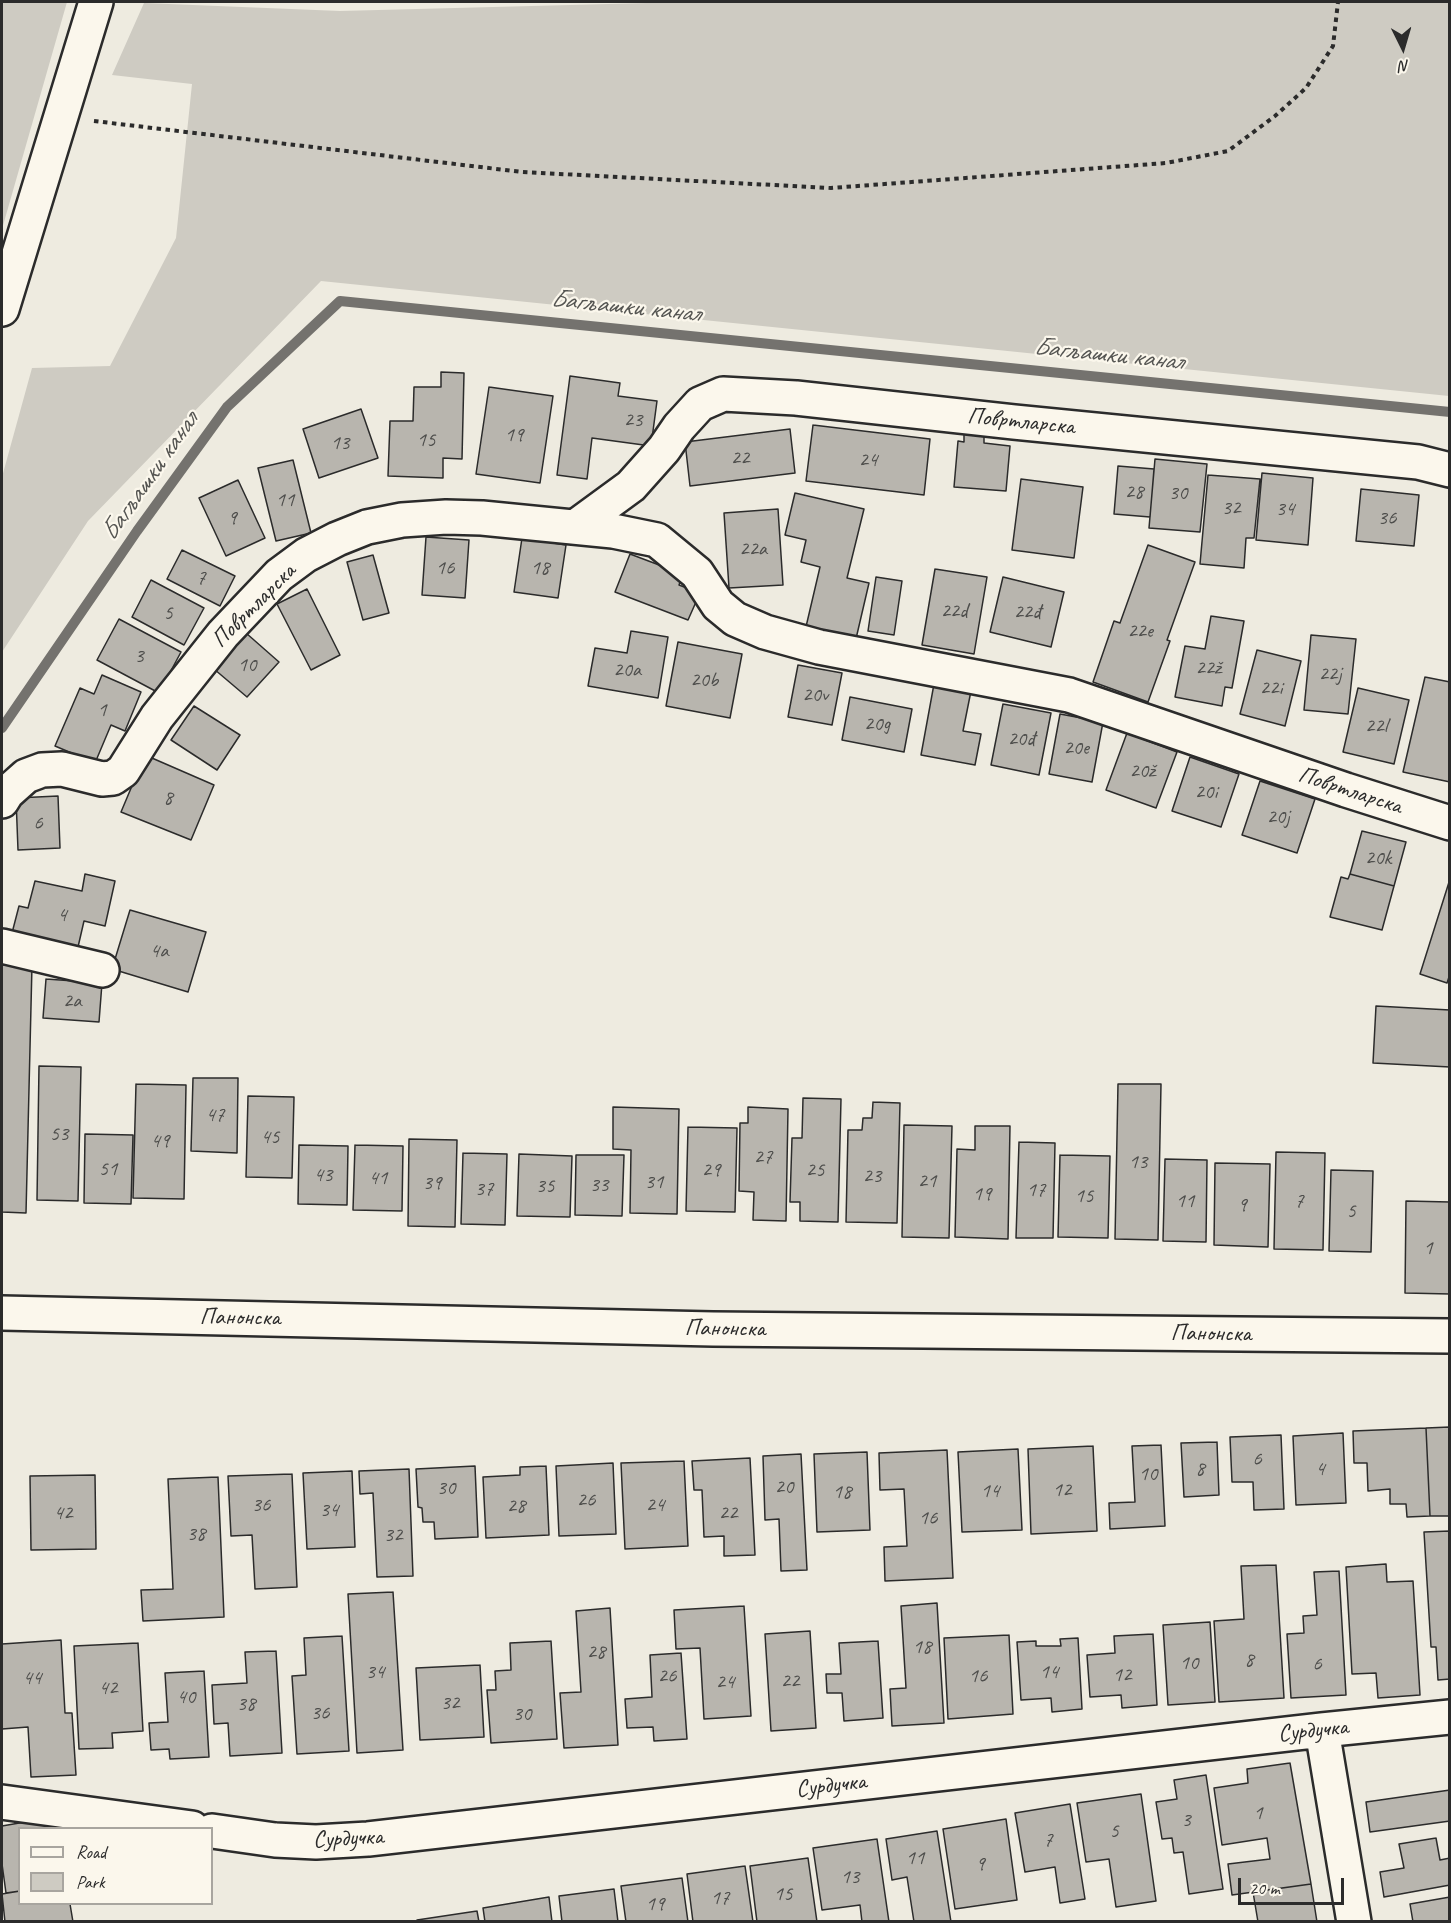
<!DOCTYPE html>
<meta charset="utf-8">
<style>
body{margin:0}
#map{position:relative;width:1451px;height:1923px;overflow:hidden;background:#eeebe0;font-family:Caveat,sans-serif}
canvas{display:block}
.frame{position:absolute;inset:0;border:3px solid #2b2b2b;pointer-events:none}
.legend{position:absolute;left:18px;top:1827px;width:195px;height:78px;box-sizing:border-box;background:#fbf7ec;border:2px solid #a8a59f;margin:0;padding:8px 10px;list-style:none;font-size:18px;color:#2b2b2b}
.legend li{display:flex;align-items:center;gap:12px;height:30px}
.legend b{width:30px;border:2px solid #a8a59f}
.north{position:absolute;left:1373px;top:18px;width:60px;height:60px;-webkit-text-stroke:4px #fbf7ec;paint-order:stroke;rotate:175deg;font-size:16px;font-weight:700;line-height:24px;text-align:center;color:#2b2b2b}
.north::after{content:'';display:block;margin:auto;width:21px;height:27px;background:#2b2b2b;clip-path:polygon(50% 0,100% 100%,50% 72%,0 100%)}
.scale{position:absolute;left:1238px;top:1878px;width:106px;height:27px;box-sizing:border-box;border:3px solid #2b2b2b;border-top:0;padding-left:8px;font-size:18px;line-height:21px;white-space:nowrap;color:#2b2b2b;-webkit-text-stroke:4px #fbf7ec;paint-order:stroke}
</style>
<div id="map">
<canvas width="1451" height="1923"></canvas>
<div class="frame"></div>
<ul class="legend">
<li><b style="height:8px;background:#fbf7ec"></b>Road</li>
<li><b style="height:16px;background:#cecbc2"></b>Park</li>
</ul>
<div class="north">N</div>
<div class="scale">20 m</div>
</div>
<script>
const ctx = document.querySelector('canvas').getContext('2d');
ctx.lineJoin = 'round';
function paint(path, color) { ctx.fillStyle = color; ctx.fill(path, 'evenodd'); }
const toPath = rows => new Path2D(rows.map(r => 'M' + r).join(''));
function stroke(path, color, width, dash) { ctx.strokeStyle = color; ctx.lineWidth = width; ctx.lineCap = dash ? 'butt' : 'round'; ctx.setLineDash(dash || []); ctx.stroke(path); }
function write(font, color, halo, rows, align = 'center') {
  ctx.font = font + ' Caveat,sans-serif'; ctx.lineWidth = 4.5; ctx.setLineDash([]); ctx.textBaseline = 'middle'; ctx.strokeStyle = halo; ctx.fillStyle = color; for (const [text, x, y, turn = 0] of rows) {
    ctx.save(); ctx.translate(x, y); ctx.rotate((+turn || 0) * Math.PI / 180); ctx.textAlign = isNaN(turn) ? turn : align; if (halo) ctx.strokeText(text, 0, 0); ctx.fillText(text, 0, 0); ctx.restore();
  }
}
const green = toPath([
 [2,2,67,2,2,229],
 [685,2,1449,2,1449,396,321,281,88,521,2,652,2,477,32,368,110,366,176,238,192,84,112,75,144,3,340,11]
]);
const stream = toPath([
 [2,728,137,531,227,407,340,301,1450,412]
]);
const building = toPath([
 [441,372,464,373,462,459,443,458,443,478,388,476,390,421,413,421,414,387,441,387,441,372],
 [570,376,620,383,618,396,657,401,651,446,592,438,587,479,557,475,570,376],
 [489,387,553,396,540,483,476,474,489,387],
 [361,409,378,458,319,478,303,429,361,409],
 [813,425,930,439,924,495,806,481,813,425],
 [790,429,795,473,690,486,685,442,790,429],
 [964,433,984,435,984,443,1010,446,1006,491,954,487,958,441,964,442,964,433],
 [1155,459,1207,464,1200,532,1149,528,1155,459],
 [293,460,311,533,276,541,258,468,293,460],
 [1118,466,1154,469,1150,517,1114,514,1118,466],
 [1262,473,1313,478,1308,545,1256,540,1262,473],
 [1208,475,1260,479,1254,538,1246,538,1244,568,1200,564,1208,475],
 [1021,479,1083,487,1074,558,1012,550,1021,479],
 [238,480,265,538,226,556,199,498,238,480],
 [1361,489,1419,495,1414,546,1356,541,1361,489],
 [795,493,864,509,847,578,869,583,855,643,805,631,820,567,801,562,806,540,785,535,795,493],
 [778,509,783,585,729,588,724,513,778,509],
 [426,537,469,540,465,598,422,595,426,537],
 [522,538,566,545,558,598,514,592,522,538],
 [1148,545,1195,562,1167,640,1170,641,1148,702,1093,682,1114,621,1120,623,1148,545],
 [182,550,235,576,220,606,167,579,182,550],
 [630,554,683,574,679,585,700,593,688,620,615,592,630,554],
 [373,555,389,613,363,620,347,562,373,555],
 [935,569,987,577,974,654,922,645,935,569],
 [876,577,902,581,894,635,868,631,876,577],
 [1003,577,1064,592,1051,647,990,632,1003,577],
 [151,580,204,608,184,645,132,617,151,580],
 [307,589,340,655,311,670,277,604,307,589],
 [1211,616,1244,621,1232,688,1225,687,1222,706,1175,697,1185,646,1205,649,1211,616],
 [119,619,181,652,159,693,97,660,119,619],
 [631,631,668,637,658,698,588,686,595,648,627,653,631,631],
 [246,633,279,662,247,697,214,669,246,633],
 [1311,635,1356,639,1348,714,1304,710,1311,635],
 [678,642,742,654,730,718,666,706,678,642],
 [1257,650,1301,661,1285,726,1240,714,1257,650],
 [798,665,842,673,832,725,788,717,798,665],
 [102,675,141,692,125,731,111,725,95,763,55,746,80,688,94,694,102,675],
 [1425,677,1450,682,1450,782,1403,772,1425,677],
 [934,684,971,691,963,731,981,734,975,765,921,755,934,684],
 [1358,688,1409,700,1394,764,1343,752,1358,688],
 [850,697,912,709,904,752,842,740,850,697],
 [1003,704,1051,713,1039,775,991,765,1003,704],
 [194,706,240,735,217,770,171,740,194,706],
 [1060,714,1103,722,1092,782,1049,774,1060,714],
 [1127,733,1177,752,1156,808,1106,790,1127,733],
 [145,755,214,785,191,840,121,812,145,755],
 [1190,757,1239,774,1221,827,1172,811,1190,757],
 [1260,781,1315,799,1297,853,1242,835,1260,781],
 [58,796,60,848,18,850,16,798,58,796],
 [1362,831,1406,842,1394,886,1350,874,1362,831],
 [85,874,115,881,105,926,84,921,78,947,12,933,19,906,28,908,35,881,82,891,85,874],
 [1350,874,1394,886,1382,930,1330,917,1341,877,1348,879,1350,874],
 [1450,879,1450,974,1447,983,1420,974,1450,879],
 [130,910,206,932,188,992,112,969,130,910],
 [2,965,32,965,26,1213,2,1212,2,965],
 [46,979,102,983,99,1022,43,1018,46,979],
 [1376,1006,1450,1010,1450,1067,1373,1063,1376,1006],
 [39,1066,81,1067,78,1201,37,1200,39,1066],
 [193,1078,238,1078,237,1153,191,1151,193,1078],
 [136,1084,186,1085,184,1199,133,1198,136,1084],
 [1118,1084,1161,1084,1158,1240,1115,1239,1118,1084],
 [248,1096,294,1097,292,1178,246,1177,248,1096],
 [803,1098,841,1099,838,1222,800,1221,800,1202,790,1202,792,1138,802,1138,803,1098],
 [873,1102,900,1103,897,1223,846,1222,848,1130,862,1130,863,1118,872,1118,873,1102],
 [613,1107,679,1109,677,1214,630,1213,631,1150,613,1149,613,1107],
 [748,1107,788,1109,786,1221,753,1220,754,1192,739,1191,740,1123,748,1123,748,1107],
 [904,1125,952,1126,949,1238,902,1237,904,1125],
 [975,1126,1010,1126,1008,1239,955,1237,957,1149,975,1150,975,1126],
 [688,1127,737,1128,735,1212,686,1211,688,1127],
 [85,1134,133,1135,131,1204,84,1203,85,1134],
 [409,1139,457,1140,455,1227,408,1226,409,1139],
 [1019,1142,1055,1143,1053,1238,1016,1238,1019,1142],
 [299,1145,348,1146,347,1205,298,1204,299,1145],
 [355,1145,403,1146,402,1211,353,1210,355,1145],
 [1276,1152,1325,1153,1323,1250,1274,1249,1276,1152],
 [463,1153,507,1154,505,1225,461,1224,463,1153],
 [519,1154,572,1156,570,1217,517,1216,519,1154],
 [576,1155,624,1155,622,1216,575,1215,576,1155],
 [1060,1155,1110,1156,1108,1238,1058,1237,1060,1155],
 [1165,1159,1207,1160,1206,1242,1163,1241,1165,1159],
 [1215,1163,1270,1164,1268,1247,1214,1245,1215,1163],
 [1331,1170,1373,1171,1371,1252,1329,1251,1331,1170],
 [1406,1201,1450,1202,1450,1294,1405,1293,1406,1201],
 [1450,1427,1450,1516,1430,1516,1426,1428,1450,1427],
 [1426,1428,1430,1516,1407,1517,1406,1504,1390,1504,1390,1489,1368,1491,1367,1463,1354,1463,1353,1431,1426,1428],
 [1343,1433,1346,1503,1296,1505,1293,1436,1343,1433],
 [1281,1435,1284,1509,1254,1510,1253,1482,1232,1482,1230,1437,1281,1435],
 [1217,1442,1219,1495,1184,1497,1181,1443,1217,1442],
 [1161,1445,1165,1526,1110,1529,1109,1503,1135,1502,1132,1446,1161,1445],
 [1093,1446,1097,1531,1031,1534,1028,1449,1093,1446],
 [1018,1449,1022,1530,962,1532,958,1452,1018,1449],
 [947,1450,953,1578,885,1581,884,1547,907,1546,904,1489,880,1490,879,1453,947,1450],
 [867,1452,870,1530,817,1532,814,1454,867,1452],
 [801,1454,807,1570,781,1571,779,1519,765,1520,763,1456,801,1454],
 [750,1458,755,1555,724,1556,724,1536,704,1537,702,1490,694,1490,692,1461,750,1458],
 [684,1461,688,1546,625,1549,621,1463,684,1461],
 [613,1463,616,1534,559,1536,556,1466,613,1463],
 [475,1466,478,1537,435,1539,434,1522,423,1522,422,1508,418,1507,416,1469,475,1466],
 [546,1466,549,1535,486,1538,483,1477,520,1475,520,1467,546,1466],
 [409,1469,413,1576,377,1577,373,1493,360,1494,359,1471,409,1469],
 [352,1471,355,1547,307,1549,303,1473,352,1471],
 [292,1474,297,1587,255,1589,252,1535,231,1536,228,1476,292,1474],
 [95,1475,96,1549,31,1550,30,1476,95,1475],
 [218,1477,224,1617,143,1621,141,1590,173,1589,168,1479,218,1477],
 [1450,1531,1450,1679,1438,1680,1436,1647,1431,1647,1424,1532,1450,1531],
 [1386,1564,1387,1582,1413,1581,1420,1695,1378,1698,1376,1673,1352,1674,1346,1567,1386,1564],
 [1276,1565,1284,1698,1219,1702,1214,1621,1244,1619,1241,1566,1276,1565],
 [1339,1571,1346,1695,1291,1698,1287,1634,1304,1633,1303,1616,1317,1615,1314,1572,1339,1571],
 [393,1592,403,1750,357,1753,348,1594,393,1592],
 [937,1603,944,1723,892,1726,890,1689,906,1688,901,1606,937,1603],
 [744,1606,751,1716,704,1719,700,1648,676,1649,674,1610,744,1606],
 [610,1608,618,1745,564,1748,560,1693,581,1692,576,1611,610,1608],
 [1210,1622,1215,1702,1168,1705,1163,1625,1210,1622],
 [810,1631,816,1728,771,1731,765,1634,810,1631],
 [1153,1634,1157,1705,1122,1708,1121,1695,1090,1697,1087,1655,1115,1653,1114,1636,1153,1634],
 [1009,1635,1013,1714,948,1719,944,1638,1009,1635],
 [342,1636,349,1751,297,1754,292,1676,306,1675,304,1638,342,1636],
 [1078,1638,1082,1709,1052,1712,1051,1698,1021,1700,1017,1642,1036,1641,1036,1646,1061,1646,1060,1639,1078,1638],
 [61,1640,65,1713,72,1713,76,1775,31,1777,28,1727,2,1729,2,1644,61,1640],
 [551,1641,557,1739,491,1743,487,1690,496,1690,495,1671,511,1670,510,1643,551,1641],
 [878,1641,883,1718,844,1721,842,1693,827,1693,826,1674,841,1674,839,1643,878,1641],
 [138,1643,143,1731,112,1733,113,1748,79,1749,74,1646,138,1643],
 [276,1651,282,1753,230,1756,228,1723,214,1724,212,1685,247,1683,245,1652,276,1651],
 [681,1653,687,1739,654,1741,653,1727,627,1728,625,1699,652,1697,650,1655,681,1653],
 [480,1665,484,1737,420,1740,416,1668,480,1665],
 [204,1671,209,1757,170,1759,169,1749,151,1750,149,1723,168,1722,165,1673,204,1671],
 [1290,1763,1311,1884,1232,1895,1228,1864,1270,1859,1267,1838,1222,1845,1214,1788,1248,1783,1247,1769,1290,1763],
 [1206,1775,1223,1889,1189,1894,1183,1852,1174,1853,1172,1838,1162,1839,1156,1802,1177,1799,1174,1780,1206,1775],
 [1450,1790,1450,1821,1370,1832,1366,1802,1450,1790],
 [1141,1794,1156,1901,1116,1907,1109,1859,1086,1862,1077,1803,1141,1794],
 [1070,1804,1085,1899,1060,1903,1055,1867,1025,1872,1015,1813,1070,1804],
 [48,1818,50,1828,20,1828,20,1891,6,1893,2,1864,2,1826,48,1818],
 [1006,1819,1017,1900,955,1909,943,1829,1006,1819],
 [937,1831,951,1922,914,1922,907,1877,892,1880,886,1839,937,1831],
 [1436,1838,1440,1860,1450,1858,1450,1885,1384,1897,1380,1872,1404,1868,1399,1844,1436,1838],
 [877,1839,889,1922,862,1922,860,1905,822,1910,813,1848,877,1839],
 [808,1858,817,1922,757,1922,750,1866,808,1858],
 [745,1866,753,1922,693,1922,687,1874,745,1866],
 [682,1878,688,1922,626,1922,621,1886,682,1878],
 [1311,1884,1317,1922,1258,1922,1253,1892,1311,1884],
 [614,1889,618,1922,562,1922,559,1896,614,1889],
 [20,1891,20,1904,70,1904,73,1922,5,1922,2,1894,20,1891],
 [549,1897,552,1922,485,1922,483,1908,549,1897],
 [1450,1897,1450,1922,1413,1922,1410,1904,1450,1897],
 [477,1911,479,1922,417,1922,417,1920,477,1911]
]);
const path = toPath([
 [94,121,522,172,831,188,1166,163,1228,151,1275,116,1306,88,1333,46,1338,2]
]);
const minor = toPath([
 [2,309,96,2],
 [575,527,631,486,664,449,679,427,700,404,723,394,796,398,1014,422,1418,462,1450,470],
 [2,801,7,793,26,776,42,770,62,769,102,779,113,778,123,771,157,717,223,634,279,575,306,555,337,539,367,527,402,520,446,517,482,518,613,531,657,540,697,573,718,605,735,619,765,632,819,647,1069,695,1346,790,1450,823],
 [2,946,102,970],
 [2,1313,713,1329,1450,1336],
 [1322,1730,1354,1922],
 [2,1802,192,1828],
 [212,1831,275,1840,316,1842,368,1839,1322,1730,1450,1717]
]);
const numberNames = [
 ["23",633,420],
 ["19",514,435],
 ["15",426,440],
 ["13",340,443],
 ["22",740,458],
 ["24",868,460],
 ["28",1134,492],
 ["30",1178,493],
 ["11",285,500],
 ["32",1231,508],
 ["34",1285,509],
 ["9",232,518],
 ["36",1387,518],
 ["22a",753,549],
 ["16",445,568],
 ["18",540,568],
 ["7",201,578],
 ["22d",954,611],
 ["22đ",1027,612],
 ["5",168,613],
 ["22e",1140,631],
 ["3",139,656],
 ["10",247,665],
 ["22ž",1208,668],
 ["20a",627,670],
 ["22j",1330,674],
 ["20b",704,680],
 ["22i",1271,688],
 ["20v",815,695],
 ["1",102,710],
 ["20g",877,724],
 ["22l",1376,726],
 ["20đ",1021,739],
 ["20e",1076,748],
 ["20ž",1142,771],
 ["20i",1206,792],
 ["8",168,798],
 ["20j",1278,817],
 ["6",38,823],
 ["20k",1378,858],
 ["4",62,915],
 ["4a",159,951],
 ["2a",72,1001],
 ["47",215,1115],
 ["53",59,1134],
 ["45",270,1137],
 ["49",160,1141],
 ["27",763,1157],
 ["13",1138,1162],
 ["51",108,1169],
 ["29",711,1170],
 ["25",815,1170],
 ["43",323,1175],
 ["23",872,1176],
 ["41",378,1178],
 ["21",927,1181],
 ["31",654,1182],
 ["39",432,1183],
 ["33",599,1185],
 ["35",545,1186],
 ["37",484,1189],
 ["17",1036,1190],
 ["19",982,1194],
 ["15",1084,1196],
 ["11",1185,1201],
 ["7",1299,1201],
 ["9",1242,1205],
 ["5",1351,1211],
 ["1",1428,1248],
 ["6",1257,1459],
 ["8",1200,1469],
 ["4",1320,1469],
 ["10",1148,1474],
 ["20",784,1487],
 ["30",446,1488],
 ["12",1062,1490],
 ["14",990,1491],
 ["18",842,1492],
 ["26",586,1500],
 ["36",261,1505],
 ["24",655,1505],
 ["28",516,1506],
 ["34",329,1510],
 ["42",63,1513],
 ["22",728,1513],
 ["16",928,1518],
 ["38",196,1534],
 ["32",393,1535],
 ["18",922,1647],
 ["28",596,1652],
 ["8",1249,1660],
 ["10",1189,1663],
 ["6",1317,1664],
 ["34",375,1672],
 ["14",1049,1672],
 ["12",1122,1675],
 ["26",667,1676],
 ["16",978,1676],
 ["44",32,1678],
 ["22",790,1681],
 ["24",725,1682],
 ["42",108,1688],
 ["40",186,1697],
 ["32",450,1703],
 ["38",246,1704],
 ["36",320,1713],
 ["30",522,1714],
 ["1",1258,1813],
 ["3",1186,1820],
 ["5",1114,1831],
 ["7",1048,1840],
 ["11",915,1858],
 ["9",980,1864],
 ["13",850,1877],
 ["15",783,1894],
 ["17",720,1898],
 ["19",655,1904]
];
const streetNames = [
 ["Повртларска",1021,422,6],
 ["Повртларска",254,606,-45],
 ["Повртларска",1350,791,18],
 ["Панонска",240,1318,1],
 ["Панонска",725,1329,1],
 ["Панонска",1211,1334,1],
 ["Сурдучка",1313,1731,-6],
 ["Сурдучка",831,1786,-7],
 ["Сурдучка",348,1839,-3]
];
const waterNames = [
 ["Багљашки канал",625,307,6],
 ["Багљашки канал",1108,355,6],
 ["Багљашки канал",150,477,-55]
];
paint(green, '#cecbc2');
stroke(stream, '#74726e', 10);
paint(building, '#b8b5ae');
stroke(building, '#2b2b2b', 1.5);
stroke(minor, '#2b2b2b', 38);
stroke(path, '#2b2b2b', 4, [4.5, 4.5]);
stroke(minor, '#fbf7ec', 33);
write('21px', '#4e4e4c', null, numberNames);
write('24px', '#2b2b2b', '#fbf7ec', streetNames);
write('italic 26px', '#555552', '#fbf7ec', waterNames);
</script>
